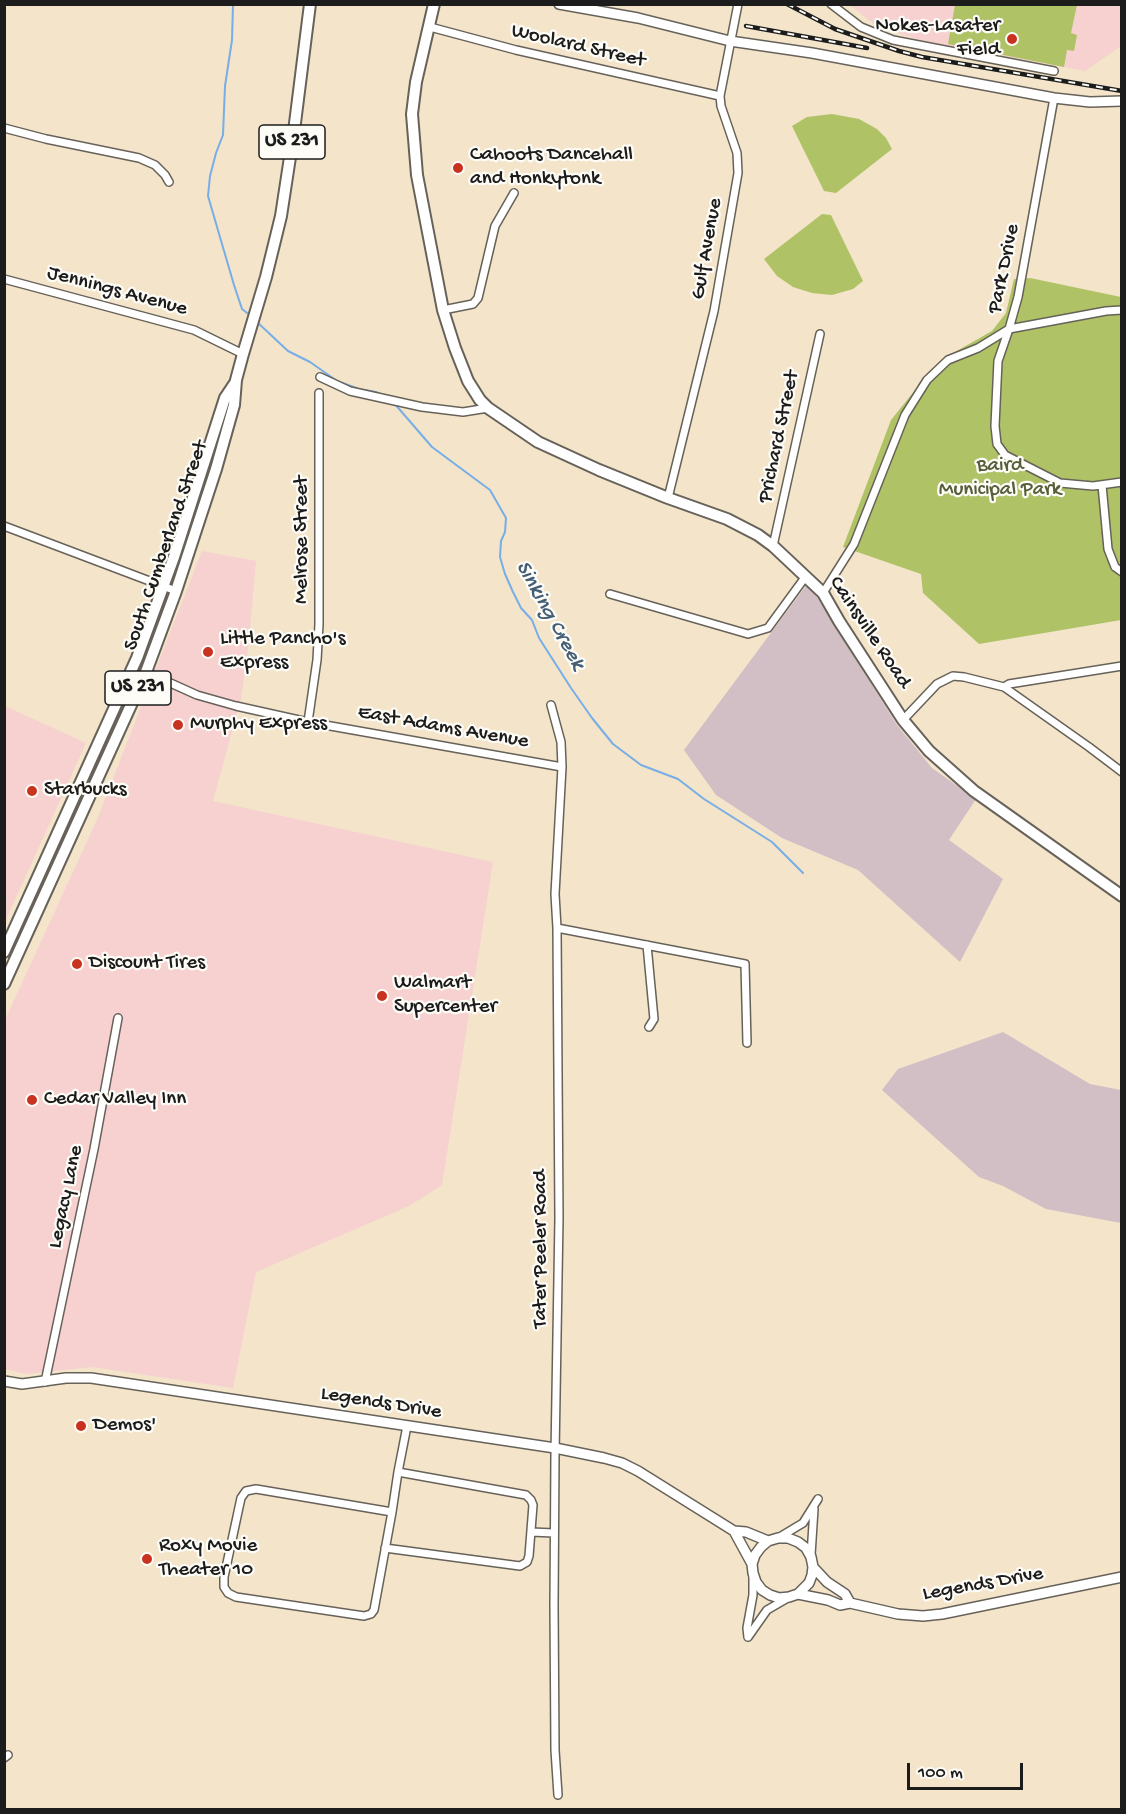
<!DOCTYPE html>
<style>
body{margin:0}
#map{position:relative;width:1126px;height:1814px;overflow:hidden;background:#f3e4ca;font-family:"Gochi Hand",sans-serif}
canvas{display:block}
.frame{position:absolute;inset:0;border:6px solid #1c1c1c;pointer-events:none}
.scale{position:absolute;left:907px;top:1763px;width:116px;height:27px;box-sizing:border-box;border:3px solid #1c1c1c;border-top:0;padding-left:8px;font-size:18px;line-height:21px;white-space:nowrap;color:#1c1c1c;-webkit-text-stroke:4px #fdfcf7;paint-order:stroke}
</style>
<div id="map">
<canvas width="1126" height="1814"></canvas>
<div class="frame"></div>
<div class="scale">100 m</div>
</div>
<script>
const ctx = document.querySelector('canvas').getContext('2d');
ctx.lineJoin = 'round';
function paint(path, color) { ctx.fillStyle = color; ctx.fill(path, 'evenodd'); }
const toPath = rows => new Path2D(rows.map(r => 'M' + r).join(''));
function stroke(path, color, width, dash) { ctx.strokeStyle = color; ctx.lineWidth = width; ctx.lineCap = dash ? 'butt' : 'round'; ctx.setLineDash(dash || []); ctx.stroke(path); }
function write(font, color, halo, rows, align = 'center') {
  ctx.font = font + ' "Gochi Hand",sans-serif'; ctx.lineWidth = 4.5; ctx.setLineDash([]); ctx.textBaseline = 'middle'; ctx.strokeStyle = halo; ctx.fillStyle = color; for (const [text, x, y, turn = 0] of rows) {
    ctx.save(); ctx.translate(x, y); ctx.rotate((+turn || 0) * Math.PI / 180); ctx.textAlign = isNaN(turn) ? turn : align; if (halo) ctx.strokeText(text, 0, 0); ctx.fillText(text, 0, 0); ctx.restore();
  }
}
const built = toPath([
 [850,5,1121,5,1121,46,1085,71,922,41,875,25],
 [202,551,256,561,249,641,241,698,213,801,493,862,442,1185,409,1206,256,1272,233,1388,92,1367,26,1374,5,1369,5,1020,96,822],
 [5,706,86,743,5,922]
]);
const industrial = toPath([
 [808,583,897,725,932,768,976,799,949,840,1003,879,960,962,858,870,782,838,716,795,684,750],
 [1003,1032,1090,1084,1121,1090,1121,1223,1046,1209,1003,1186,979,1177,882,1090,898,1069]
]);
const green = toPath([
 [955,5,1077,5,1071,33,1077,35,1074,51,1067,50,1064,67,948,44],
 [832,114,859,119,877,129,886,138,892,149,836,193,824,191,792,126,807,117],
 [822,214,831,215,863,281,853,289,832,295,812,293,793,287,777,276,764,259],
 [1030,278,1121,297,1121,620,979,644,923,593,921,574,843,547,891,420,932,369,955,352,992,331,1006,313,1014,279]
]);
const stream = toPath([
 [233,4,232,40,225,86,223,135,216,153,210,176,208,196,234,285,242,309,251,316],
 [257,322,288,351,310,362,337,381,359,389,376,392,382,395],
 [394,403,432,447,490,490,506,518,505,532,501,541,500,557,505,574,513,592,521,608,532,620,539,638,571,688,592,718,613,744,641,765,678,779,704,799,772,842,803,873]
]);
const minor = toPath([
 [831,4,861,27,893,40,1054,71],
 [430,27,516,50,720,96],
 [4,128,46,139,139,158,155,165,165,175,169,182],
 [4,279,194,330,243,354],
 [443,310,473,304,478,298,495,226,514,193],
 [1122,310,1106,311,1009,329,998,361,995,426,997,444,1005,455,1060,483,1093,486,1122,482],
 [320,377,350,391,422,407,463,412,488,408],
 [1102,485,1108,549,1115,567,1122,572],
 [668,498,714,311,738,173,737,153,721,106,720,96,738,4],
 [4,526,176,591],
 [773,546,820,334],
 [823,593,854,544,905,415,927,380,948,360,978,348,1009,329,1018,297,1054,98],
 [610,594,748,634,768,628,806,576],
 [146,672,197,695,236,706,308,722,562,767],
 [1004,687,1009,684,1122,666],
 [551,705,561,742,562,767,555,894,557,928,559,1218,555,1454,554,1606,555,1750,558,1795],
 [903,720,937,684,953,676,964,677,1004,687,1089,747,1122,772],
 [308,722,317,660,319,624,319,393],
 [557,928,745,964,747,1043],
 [647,945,654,1019,649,1027],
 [45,1382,94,1149,118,1018],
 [392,1512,256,1489,246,1491,241,1498,224,1577,224,1587,228,1593,236,1597,364,1616,371,1614,374,1610,392,1512,398,1472,407,1426],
 [531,1532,554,1533],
 [778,1538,803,1523,818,1499],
 [385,1548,520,1566,527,1562,529,1556,533,1505,531,1500,526,1495,398,1472],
 [811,1555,814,1509],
 [748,1637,747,1628,753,1595,753,1577],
 [748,1637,767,1610,786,1599],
 [4,1758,8,1755]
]);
const tertiary = toPath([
 [559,4,638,18,730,41,812,53,1054,98,1090,102,1122,101],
 [4,1381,22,1384,66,1378,91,1378,555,1448,604,1458,622,1463,638,1471,734,1531,746,1532,768,1541],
 [734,1531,752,1564,753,1573,756,1582,762,1590,770,1595,779,1598,789,1597,798,1594,809,1583,812,1575,813,1567,811,1557,806,1548,798,1542,788,1538,778,1538,768,1541,761,1547,755,1555,752,1564],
 [813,1567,827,1582,845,1594,850,1603],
 [798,1594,828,1600,840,1605,850,1603,898,1614,923,1616,942,1614,1122,1577]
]);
const secondary = toPath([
 [434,4,416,82,412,114,417,175,443,310,455,348,468,381,480,400,488,408,538,442,599,470,668,498,727,519,758,535,773,546,823,593,839,621,903,720,929,751,974,791,1122,896]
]);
const primary = toPath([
 [4,952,137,658,174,557,225,398,235,383],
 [4,984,146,672,176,591,216,469,234,405,236,380,243,354,266,277,281,216,294,131,310,4]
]);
const rail = toPath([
 [787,4,835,29,899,51,922,57,1122,91],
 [746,26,867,48]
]);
const markers = [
 [1012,39,6,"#c8321e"],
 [458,168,6,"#c8321e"],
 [208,652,6,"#c8321e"],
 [178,725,6,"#c8321e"],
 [32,791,6,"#c8321e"],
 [77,964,6,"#c8321e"],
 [382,996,6,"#c8321e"],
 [32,1100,6,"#c8321e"],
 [81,1426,6,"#c8321e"],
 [147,1559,6,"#c8321e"]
];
const shields = [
 [292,142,66],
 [138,688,66]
];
const shieldNames = [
 ["US 231",292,142],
 ["US 231",138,688]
];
const poiNames = [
 ["Nokes-Lasater",1000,27,"right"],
 ["Field",1000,51,"right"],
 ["Cahoots Dancehall",470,156],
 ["and Honkytonk",470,180],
 ["Little Pancho's",220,640],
 ["Express",220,664],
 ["Murphy Express",190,725],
 ["Starbucks",44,791],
 ["Discount Tires",89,964],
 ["Walmart",394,984],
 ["Supercenter",394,1008],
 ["Cedar Valley Inn",44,1100],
 ["Demos'",93,1426],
 ["Roxy Movie",159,1547],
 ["Theater 10",159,1571]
];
const streetNames = [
 ["Woolard Street",578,47,13],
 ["Gulf Avenue",708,249,-80],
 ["Park Drive",1005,269,-78],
 ["Jennings Avenue",117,292,15],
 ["Prichard Street",780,437,-78],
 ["Melrose Street",303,540,-90],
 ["South Cumberland Street",167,546,-71],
 ["Cainsville Road",869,633,56],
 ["East Adams Avenue",443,728,10],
 ["Legacy Lane",67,1197,-78],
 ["Tater Peeler Road",542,1249,-90],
 ["Legends Drive",381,1404,9],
 ["Legends Drive",983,1585,-10]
];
const parkNames = [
 ["Baird",1000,467],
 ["Municipal Park",1000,491]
];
const waterNames = [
 ["Sinking Creek",549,616,61]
];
paint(built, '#f7d0d0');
paint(industrial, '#d2bec5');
paint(green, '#afc266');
stroke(stream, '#77aee6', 2);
stroke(minor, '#676259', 10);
stroke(tertiary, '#676259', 12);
stroke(secondary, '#676259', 14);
stroke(primary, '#676259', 14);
stroke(minor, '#fff', 7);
stroke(tertiary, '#fff', 9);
stroke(secondary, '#fff', 10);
stroke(primary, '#fff', 10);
stroke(rail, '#1c1c1c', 4.5);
stroke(rail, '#fdfcf7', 2, [7]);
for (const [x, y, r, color] of markers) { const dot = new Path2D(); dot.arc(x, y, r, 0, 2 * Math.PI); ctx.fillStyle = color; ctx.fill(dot); stroke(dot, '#fdfcf7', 2); }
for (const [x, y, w] of shields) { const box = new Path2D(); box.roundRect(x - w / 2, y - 17, w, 34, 4.5); ctx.fillStyle = '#fdfcf7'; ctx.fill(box); stroke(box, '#1c1c1c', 1.5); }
write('bold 20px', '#1c1c1c', null, shieldNames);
write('21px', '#1c1c1c', '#fdfcf7', poiNames, 'left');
write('21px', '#1c1c1c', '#fdfcf7', streetNames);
write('21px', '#575e3a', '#fdfcf7', parkNames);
write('italic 22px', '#455e77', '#fdfcf7', waterNames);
</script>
